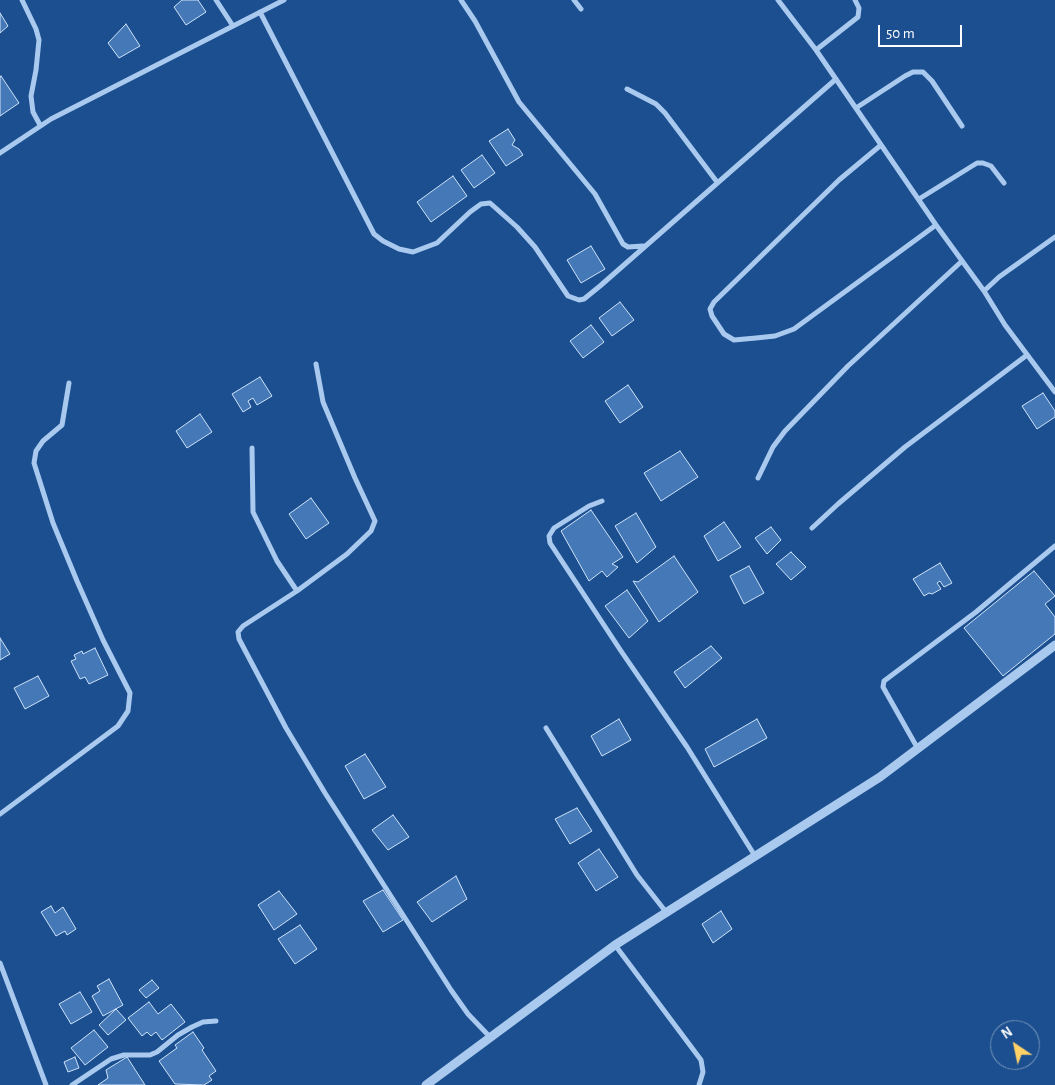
<!DOCTYPE html>
<style>
body{margin:0}
#map{position:relative;width:1055px;height:1085px;overflow:hidden;background:#1b4f8f;font-family:"Alegreya Sans",sans-serif}
canvas{display:block}
.north{position:absolute;left:990px;top:1020px;width:50px;height:50px;box-sizing:border-box;background:#1b4f8f;border:1px solid #7695bc;border-radius:50%;rotate:326deg;font-size:14px;font-weight:700;line-height:20px;text-align:center;color:#fff}
.north::after{content:'';display:block;margin:auto;width:18px;height:22px;background:#ffd166;clip-path:polygon(50% 0,100% 100%,50% 72%,0 100%)}
.scale{position:absolute;left:878px;top:25px;width:84px;height:22px;box-sizing:border-box;border:2px solid #fff;border-top:0;padding-left:6px;font-size:15px;line-height:18px;white-space:nowrap;color:#fff;-webkit-text-stroke:4px #1b4f8f;paint-order:stroke}
</style>
<div id="map">
<canvas width="1055" height="1085"></canvas>
<div class="north">N</div>
<div class="scale">50 m</div>
</div>
<script>
const ctx = document.querySelector('canvas').getContext('2d');
ctx.lineJoin = 'round';
function paint(path, color) { ctx.fillStyle = color; ctx.fill(path, 'evenodd'); }
const toPath = rows => new Path2D(rows.map(r => 'M' + r).join(''));
function stroke(path, color, width, dash) { ctx.strokeStyle = color; ctx.lineWidth = width; ctx.lineCap = dash ? 'butt' : 'round'; ctx.setLineDash(dash || []); ctx.stroke(path); }
const building = toPath([
 [182,0,198,0,206,12,186,25,174,7,182,0],
 [0,13,8,26,0,33,0,13],
 [126,24,140,46,119,58,108,43,126,24],
 [1,76,19,103,0,116,0,77,1,76],
 [508,129,515,140,512,145,519,149,523,155,506,166,489,141,508,129],
 [482,155,495,173,474,188,461,170,482,155],
 [453,176,467,196,431,222,417,202,453,176],
 [591,246,605,269,581,283,567,260,591,246],
 [620,302,634,320,612,336,599,318,620,302],
 [591,325,604,342,583,358,570,341,591,325],
 [260,377,272,396,257,405,253,398,248,401,251,407,243,412,232,394,260,377],
 [628,385,643,407,620,423,605,401,628,385],
 [1043,393,1055,411,1055,417,1037,429,1022,406,1043,393],
 [200,414,212,432,187,448,176,431,200,414],
 [680,451,698,477,661,501,644,473,680,451],
 [311,498,329,523,306,539,289,514,311,498],
 [591,510,623,557,612,564,618,567,607,577,602,571,589,581,561,531,591,510],
 [636,513,656,547,637,563,615,526,636,513],
 [724,522,741,547,718,561,704,536,724,522],
 [771,527,781,540,767,554,755,538,771,527],
 [791,552,806,567,791,580,776,564,791,552],
 [674,556,698,592,659,622,633,581,638,582,674,556],
 [940,563,952,583,944,587,940,581,937,583,941,589,932,594,929,593,924,596,913,579,940,563],
 [749,566,764,593,744,604,730,576,749,566],
 [1034,571,1055,596,1045,604,1055,617,1055,634,1003,676,964,628,1034,571],
 [627,590,648,621,629,638,605,606,627,590],
 [0,638,10,654,0,660,0,638],
 [711,646,722,658,685,688,674,672,711,646],
 [95,648,108,675,89,684,85,677,80,679,71,661,76,659,74,655,82,651,83,654,95,648],
 [38,676,49,696,25,709,14,688,38,676],
 [619,719,631,740,602,756,591,736,619,719],
 [757,719,767,738,714,767,705,749,757,719],
 [365,754,386,787,364,799,345,766,365,754],
 [577,808,592,831,570,844,555,819,577,808],
 [393,815,409,837,388,850,372,830,393,815],
 [599,849,618,877,596,891,578,863,599,849],
 [456,876,467,899,432,922,417,902,456,876],
 [383,890,403,920,383,932,363,901,383,890],
 [279,891,297,914,274,930,258,905,279,891],
 [51,906,55,913,63,907,76,929,67,935,65,931,56,936,41,912,51,906],
 [721,911,732,929,713,943,702,924,721,911],
 [300,925,317,949,295,964,278,939,300,925],
 [109,979,123,1005,103,1016,92,996,100,991,97,986,109,979],
 [152,980,159,988,146,998,139,990,152,980],
 [80,992,92,1012,71,1024,59,1004,80,992],
 [149,1002,158,1014,171,1004,185,1022,162,1040,156,1032,151,1036,147,1032,142,1036,128,1018,149,1002],
 [116,1009,126,1020,108,1035,99,1025,116,1009],
 [94,1030,108,1047,85,1065,71,1048,94,1030],
 [193,1032,204,1048,202,1050,216,1071,209,1076,212,1080,204,1085,175,1084,159,1061,177,1048,175,1045,193,1032],
 [75,1057,79,1068,68,1072,64,1062,75,1057],
 [127,1057,145,1085,98,1085,108,1078,106,1070,127,1057]
]);
const minor = toPath([
 [22,0,36,29,39,40,36,70,31,96,33,112,40,125],
 [216,0,233,26],
 [461,0,475,21,519,102,595,194,623,244,628,247,643,246],
 [574,0,581,9],
 [778,0,816,50,936,225,984,291,1005,325,1055,392],
 [260,12,374,234,383,241,399,249,413,252,437,243,470,212,481,204,490,203,517,227,535,247,568,296,579,300,584,299,600,286,836,79],
 [816,50,858,17,859,8,855,0],
 [627,89,656,104,665,113,717,182],
 [856,108,905,76,913,72,923,72,932,81,962,126],
 [881,145,839,180,714,302,710,309,712,316,724,334,734,340,756,338,775,336,794,329,936,225],
 [0,153,51,119,284,0],
 [919,199,977,163,983,163,991,166,1004,183],
 [984,291,999,277,1055,237],
 [316,364,323,402,355,478,375,521,371,531,347,554,297,591,243,626,238,632,239,639,286,728,325,793,451,990,468,1014,490,1037],
 [252,448,253,512,277,561,297,591],
 [758,478,773,447,785,431,848,366,962,261],
 [602,501,589,506,554,528,549,536,550,543,621,651,687,747,755,856],
 [812,528,838,504,905,447,1027,355],
 [546,728,637,875,666,912],
 [918,749,883,687,884,681,976,612,1055,546],
 [0,814,118,726,128,711,130,693,103,640,77,581,53,523,34,463,36,451,43,441,62,425,69,383],
 [615,945,701,1060,703,1072,699,1085],
 [0,963,46,1085],
 [72,1085,111,1059,124,1055,150,1055,157,1052,178,1035,192,1027,203,1022,216,1021]
]);
const tertiary = toPath([
 [426,1085,615,945,880,777,1055,645]
]);
paint(building, '#4478b7');
stroke(building, '#cfe3fa', 1);
stroke(minor, '#a9c9ee', 5);
stroke(tertiary, '#a9c9ee', 9);
</script>
